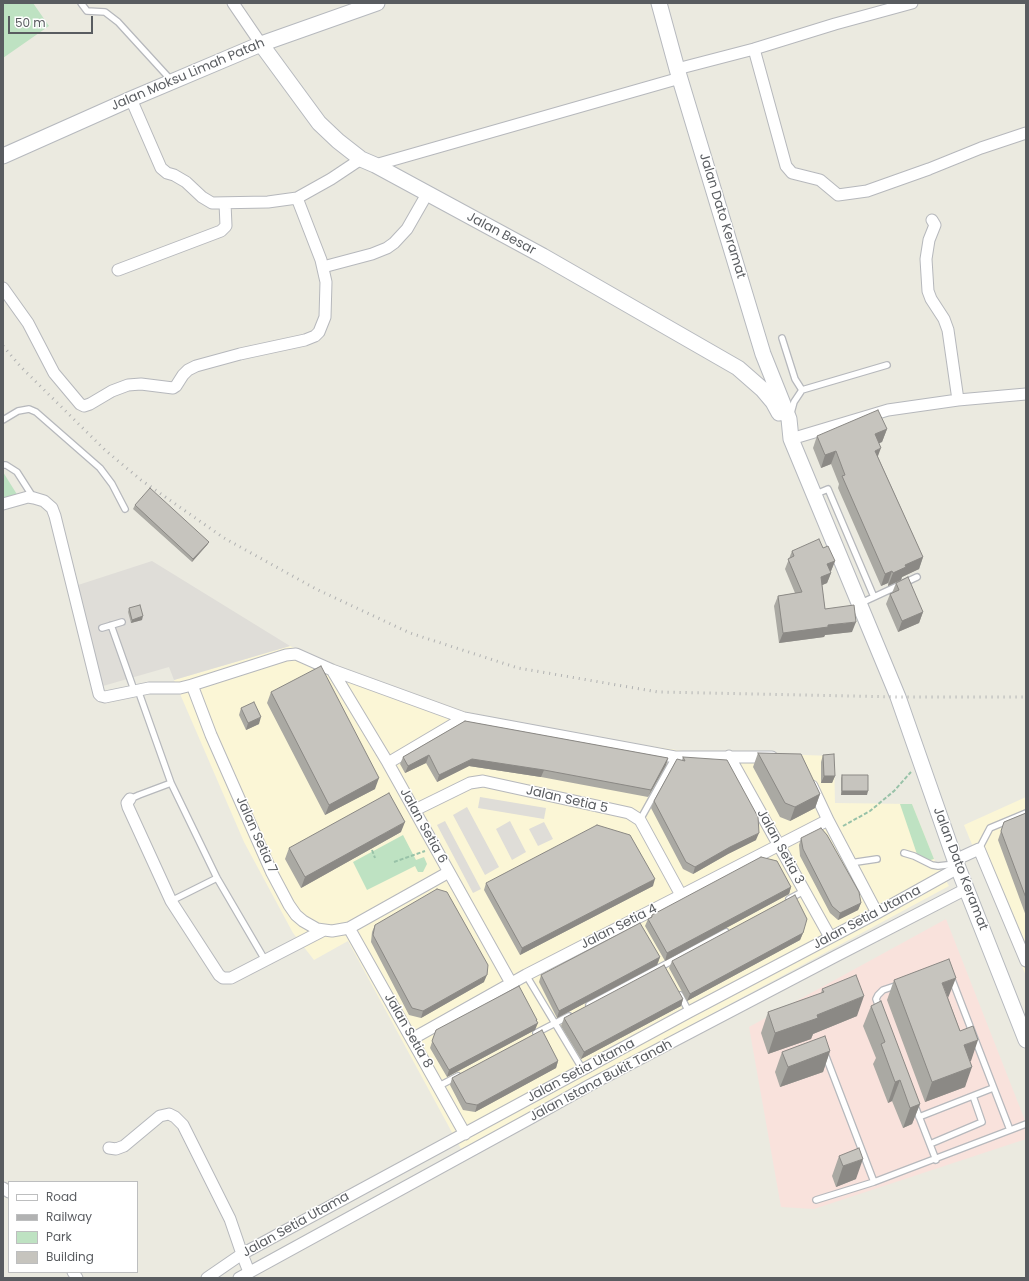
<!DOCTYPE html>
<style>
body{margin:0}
#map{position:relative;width:1029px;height:1281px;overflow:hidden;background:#ebeae0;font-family:Poppins,sans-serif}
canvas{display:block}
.frame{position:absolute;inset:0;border:4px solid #595c60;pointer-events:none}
.legend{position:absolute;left:8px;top:1181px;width:130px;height:92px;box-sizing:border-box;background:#fff;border:1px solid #bdbebf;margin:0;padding:5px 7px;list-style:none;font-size:12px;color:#595c60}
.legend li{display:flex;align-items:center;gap:8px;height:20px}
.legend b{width:20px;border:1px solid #bdbebf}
.scale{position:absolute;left:8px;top:16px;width:85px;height:18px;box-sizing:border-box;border:2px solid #595c60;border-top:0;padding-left:5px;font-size:12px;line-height:14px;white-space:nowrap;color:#595c60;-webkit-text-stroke:3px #fff;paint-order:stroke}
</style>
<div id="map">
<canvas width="1029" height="1281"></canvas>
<div class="frame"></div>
<ul class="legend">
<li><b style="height:5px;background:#fff"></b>Road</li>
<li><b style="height:5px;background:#b1b2b2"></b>Railway</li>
<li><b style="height:11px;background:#bee2c2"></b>Park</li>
<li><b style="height:11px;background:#c6c4be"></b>Building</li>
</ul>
<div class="scale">50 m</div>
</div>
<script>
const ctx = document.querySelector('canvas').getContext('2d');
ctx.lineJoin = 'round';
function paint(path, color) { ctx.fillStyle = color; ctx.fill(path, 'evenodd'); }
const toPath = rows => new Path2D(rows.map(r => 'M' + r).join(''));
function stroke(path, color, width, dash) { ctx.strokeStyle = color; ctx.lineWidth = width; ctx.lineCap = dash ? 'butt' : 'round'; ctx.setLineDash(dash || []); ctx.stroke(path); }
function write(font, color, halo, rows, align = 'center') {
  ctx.font = font + ' Poppins,sans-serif'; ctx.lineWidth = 3; ctx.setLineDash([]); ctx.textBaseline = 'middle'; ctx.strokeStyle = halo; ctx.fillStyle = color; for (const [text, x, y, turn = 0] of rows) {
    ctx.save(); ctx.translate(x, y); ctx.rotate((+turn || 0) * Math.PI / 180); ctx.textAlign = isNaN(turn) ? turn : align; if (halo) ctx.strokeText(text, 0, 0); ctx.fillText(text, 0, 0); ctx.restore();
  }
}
const commercial = toPath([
 [290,646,341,667,463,711,566,733,683,751,834,756,835,803,912,804,934,859,949,886,461,1149,348,941,314,960,293,933,244,842,174,680],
 [1026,797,1026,976,964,825]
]);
const industrial = toPath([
 [152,561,290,646,174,680,169,667,103,686,75,586],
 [480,797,546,808,544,819,478,808],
 [467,807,499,867,485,875,453,815],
 [445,821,481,889,473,893,437,825],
 [510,821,526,852,512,860,496,829],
 [544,822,553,839,538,846,529,829]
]);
const medical = toPath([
 [946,919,1026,1123,1026,1139,814,1209,781,1207,749,1027]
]);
const green = toPath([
 [3,3,33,3,49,26,3,58],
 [3,472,18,496,3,500],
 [900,804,912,804,934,859,920,863],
 [403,835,416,860,424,857,427,864,423,872,418,872,415,866,367,890,353,862]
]);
const path = toPath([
 [843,826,870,811,894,791,911,772],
 [372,850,375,858],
 [394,862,425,851]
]);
const lane = toPath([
 [81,3,87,11,105,12,118,22,171,80],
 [782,338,795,379,802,390],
 [791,413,794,402,802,390,887,365],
 [3,420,18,411,29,409,36,412,100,468,112,484,125,509],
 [3,465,6,465,17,472,33,497],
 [816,494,828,489,874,597,861,603],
 [874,597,917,577],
 [111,625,134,690],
 [102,628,122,622],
 [138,690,171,783,217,878,265,960],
 [130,799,139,795,171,783],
 [640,820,675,757],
 [979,849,990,828,1026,813],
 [904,853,914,856,932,865,938,866,955,864],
 [850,863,877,859],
 [789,899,804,891],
 [171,901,217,878],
 [526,975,583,1070],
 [951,977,1010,1130],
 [680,995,689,1012],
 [589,1005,726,932],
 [880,1010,876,999,878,995,883,990,898,985],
 [536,1033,569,1016],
 [825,1054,874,1182],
 [439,1086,458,1076],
 [915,1106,936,1160],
 [919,1117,993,1088],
 [930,1144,982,1122,973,1096],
 [816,1200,874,1182,1026,1124]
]);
const street = toPath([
 [233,3,261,44],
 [754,49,786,166,792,173,820,180,838,195,867,191,929,169,981,148,1026,133],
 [677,69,754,49,835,24,912,3],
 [131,99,161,168,167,173,174,175,186,182,202,197,212,203,268,202,297,198,331,179,361,159],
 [375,165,680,78],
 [932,220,935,225,929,240,926,259,928,291,931,299,944,319,948,330,958,400],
 [323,267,372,254,387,248,394,243,407,229,427,194],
 [118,270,221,231,226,226,225,203],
 [3,288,28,323,54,373,80,404,84,406,90,404,112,391,128,385,141,384,173,388,176,386,183,375,188,370,196,366,240,354,305,340,315,336,319,332,325,317,326,282,321,260,297,198],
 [791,439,888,410,958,400,1026,394],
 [3,504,28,497,34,498,44,501,52,508,55,516,99,694,101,696,105,697,149,688,180,688,192,685],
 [332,670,388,763,511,983],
 [729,756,830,937],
 [388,763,464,718],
 [812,786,828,820,877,913],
 [130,799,127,803,128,807,171,901,219,975,223,978,231,978,324,930],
 [415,810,470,783,483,781,629,813,640,820,681,895],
 [955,860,979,849,1026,961],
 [449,872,349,928,332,931,317,929,303,921,296,915,289,905,272,873,211,735,192,685,286,655,296,654,332,670,464,718,675,757,772,757],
 [349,928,465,1134],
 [412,1039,526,975,828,820],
 [109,1148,116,1149,124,1146,160,1116,169,1114,175,1117,183,1125,230,1219,242,1254,249,1272],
 [3,1188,9,1192],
 [73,1272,77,1278],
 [207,1278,242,1254,689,1012,877,913,958,868],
 [239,1278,531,1118,590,1085,836,956,966,889]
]);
const secondary = toPath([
 [659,3,677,69,763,354,789,419,791,439,898,697,955,860,1026,1040],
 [261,44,319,123,338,141,361,159,375,165,543,256,738,368,762,389,773,402,779,413],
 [3,156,131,99,261,44,377,3]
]);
const rail = toPath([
 [3,346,21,367,105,450,141,480,224,538,316,589,410,633,518,668,658,692,898,697,1026,697]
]);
const wall = toPath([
 [887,429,882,442,879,443,878,457,923,557,919,569,902,577,901,580,888,586,888,583,881,586,838,488,839,484,831,464,821,468,813,448,817,436],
 [135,505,209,542,207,545,192,562,133,509],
 [823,548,835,561,831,571,830,571,831,573,827,583,822,585,825,609,852,632,825,635,824,637,779,643,774,606,778,596,795,593,785,569,792,551],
 [896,583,923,612,919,623,898,632,886,604,890,594,892,593],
 [129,608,142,620,131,623,128,612],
 [271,692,375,789,325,815,267,703],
 [241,708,259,724,246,730,239,715],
 [465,721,668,758,666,765,648,797,541,777,469,766,437,782,426,763,405,773,400,764,403,757],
 [758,753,820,794,815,808,790,821,780,817,753,767],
 [823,755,835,776,832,783,821,783,821,762],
 [683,757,756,840,728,854,693,874,683,869,651,808,654,801,682,760],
 [842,775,867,795,841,795,841,778],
 [1026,813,1026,916,998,840,1004,822],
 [401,832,301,888,285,859,289,848],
 [801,838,861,903,858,910,838,920,830,913,800,856,799,845],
 [486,883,653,886,520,955,484,890],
 [791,887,789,894,665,961,645,926,648,919,651,917,652,915],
 [375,925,484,982,421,1018,409,1015,371,942,372,932],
 [803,933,800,940,687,1001,669,968,672,961],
 [660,957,657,965,557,1018,539,982,541,975],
 [894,980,948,998,971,1061,970,1061,965,1087,925,1102,887,1000],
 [822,989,857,1016,813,1034,811,1039,768,1054,761,1033,768,1012,821,994],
 [683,999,681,1006,581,1059,561,1026,564,1018],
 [871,1006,920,1104,912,1124,903,1128,892,1101,888,1103,873,1064,876,1058,863,1026],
 [537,1020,535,1030,447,1077,430,1048,436,1030],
 [830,1051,823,1072,780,1087,775,1072,782,1052],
 [558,1061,556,1068,475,1112,463,1110,450,1085,452,1078],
 [839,1156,856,1179,836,1187,832,1176]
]);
const shadedWall = toPath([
 [887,429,882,442,870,447,875,434],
 [881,448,876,461,875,451],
 [836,451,831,464,821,468,825,455],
 [209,542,207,545,192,562,193,559],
 [923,557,919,569,902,577,901,580,888,586,893,573,905,565],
 [835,561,831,571,823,574,827,564],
 [892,571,888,583,881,586,885,574],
 [831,573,827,583,818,587,821,577],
 [923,612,919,623,898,632,902,621],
 [143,616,142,620,131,623,132,620],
 [856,622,852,632,825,635,824,637,779,643,783,633,828,625],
 [261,717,259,724,246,730,248,723],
 [429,755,426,763,405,773,408,766],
 [668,758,666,765,648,797,651,790],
 [472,759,544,770,541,777,469,766,437,782,439,775],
 [824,776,835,776,832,783,821,783],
 [379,778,375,789,325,815,329,805],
 [842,791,868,791,867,795,841,795],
 [820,794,815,808,790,821,795,807],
 [405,822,401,832,301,888,305,877],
 [759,833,756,840,728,854,693,874,695,867,730,847],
 [655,879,653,886,520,955,522,948],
 [791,887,789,894,665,961,667,953],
 [861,903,858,910,838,920,840,913],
 [803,933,800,940,687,1001,690,994],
 [660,957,657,965,557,1018,559,1011],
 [487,975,484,982,421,1018,423,1011],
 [956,978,948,998,942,983],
 [864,996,857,1016,813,1034,811,1039,768,1054,775,1033,817,1015],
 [683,999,681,1006,581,1059,584,1052],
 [537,1020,535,1024,538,1023,535,1030,447,1077,449,1070],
 [978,1040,971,1061,957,1066,964,1045],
 [830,1051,823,1072,780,1087,788,1067],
 [558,1061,556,1068,475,1112,477,1105],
 [972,1067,965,1087,925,1102,932,1082],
 [900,1080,892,1101,888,1103,895,1082],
 [920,1104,912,1124,903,1128,910,1108],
 [863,1159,856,1179,836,1187,843,1166]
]);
const building = toPath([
 [878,410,887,429,875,434,881,448,875,451,923,557,905,565,906,567,893,573,892,571,885,574,842,476,845,475,836,451,825,455,817,436,878,410],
 [150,488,209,542,193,559,135,505,150,488],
 [819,539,823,548,828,546,835,561,827,564,831,573,821,577,825,609,854,605,856,622,828,625,828,627,783,633,778,596,802,592,788,559,794,556,792,551,819,539],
 [908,577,923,612,902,621,890,594,899,590,896,583,908,577],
 [140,605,143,616,132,620,129,608,140,605],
 [321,666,379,778,329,805,271,692,321,666],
 [254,702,261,717,248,723,241,708,254,702],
 [465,721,668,758,651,790,544,770,472,759,439,775,429,755,408,766,403,757,465,721],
 [758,753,801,754,820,794,795,807,785,803,758,753],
 [834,754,835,776,824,776,823,755,834,754],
 [683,757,727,760,758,817,759,833,730,847,695,867,686,862,654,801,677,759,685,761,683,757],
 [842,775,868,775,868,791,842,791,842,775],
 [389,793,405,822,305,877,289,848,389,793],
 [1026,813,1026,898,1001,831,1004,822,1026,813],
 [597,825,630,835,655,879,522,948,486,883,597,825],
 [821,828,827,835,859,892,861,903,840,913,832,906,803,849,801,838,821,828],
 [761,857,777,861,791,887,667,953,648,919,652,917,652,915,761,857],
 [437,889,447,892,488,965,487,975,423,1011,412,1008,373,935,375,925,437,889],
 [795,895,807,919,803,933,690,994,672,961,795,895],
 [640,923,660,957,559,1011,541,975,640,923],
 [949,959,956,978,942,983,960,1031,973,1026,978,1040,964,1045,972,1067,932,1082,894,980,949,959],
 [664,965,683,999,584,1052,564,1018,664,965],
 [856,975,864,996,817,1015,818,1018,775,1033,768,1012,824,992,822,989,856,975],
 [519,986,537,1020,536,1020,538,1023,449,1070,432,1041,436,1030,519,986],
 [881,1001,920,1104,910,1108,900,1080,895,1082,881,1044,885,1042,871,1006,881,1001],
 [542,1030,558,1061,477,1105,466,1103,452,1078,542,1030],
 [825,1036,830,1051,788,1067,782,1052,825,1036],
 [859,1148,863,1159,843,1166,839,1156,859,1148]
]);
const streetNames = [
 ["Jalan Moksu Limah Patah",188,75,-23],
 ["Jalan Dato Keramat",722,216,73],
 ["Jalan Besar",501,234,28],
 ["Jalan Setia 5",567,800,13],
 ["Jalan Setia 6",423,826,61],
 ["Jalan Setia 7",256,835,66],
 ["Jalan Setia 3",780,847,61],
 ["Jalan Dato Keramat",960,869,69],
 ["Jalan Setia Utama",867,918,-28],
 ["Jalan Setia 4",619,927,-27],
 ["Jalan Setia 8",408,1031,60],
 ["Jalan Setia Utama",581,1071,-28],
 ["Jalan Istana Bukit Tanah",601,1081,-28],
 ["Jalan Setia Utama",296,1225,-29]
];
paint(commercial, '#fbf6d6');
paint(industrial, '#dfddd8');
paint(medical, '#f9e2dc');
paint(green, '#bee2c2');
stroke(lane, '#b6b8bc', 8);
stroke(street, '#b6b8bc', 13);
stroke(secondary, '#b6b9be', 17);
stroke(path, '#98c2a8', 2, [4, 2]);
stroke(lane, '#fff', 5.5);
stroke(street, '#fff', 11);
stroke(secondary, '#fff', 15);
stroke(rail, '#b1b2b2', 3, [1, 5]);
paint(wall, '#aaa9a3');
paint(shadedWall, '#8b8985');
paint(building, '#c6c4be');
stroke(building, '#8b8985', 1);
write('13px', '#595c60', '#fff', streetNames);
</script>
